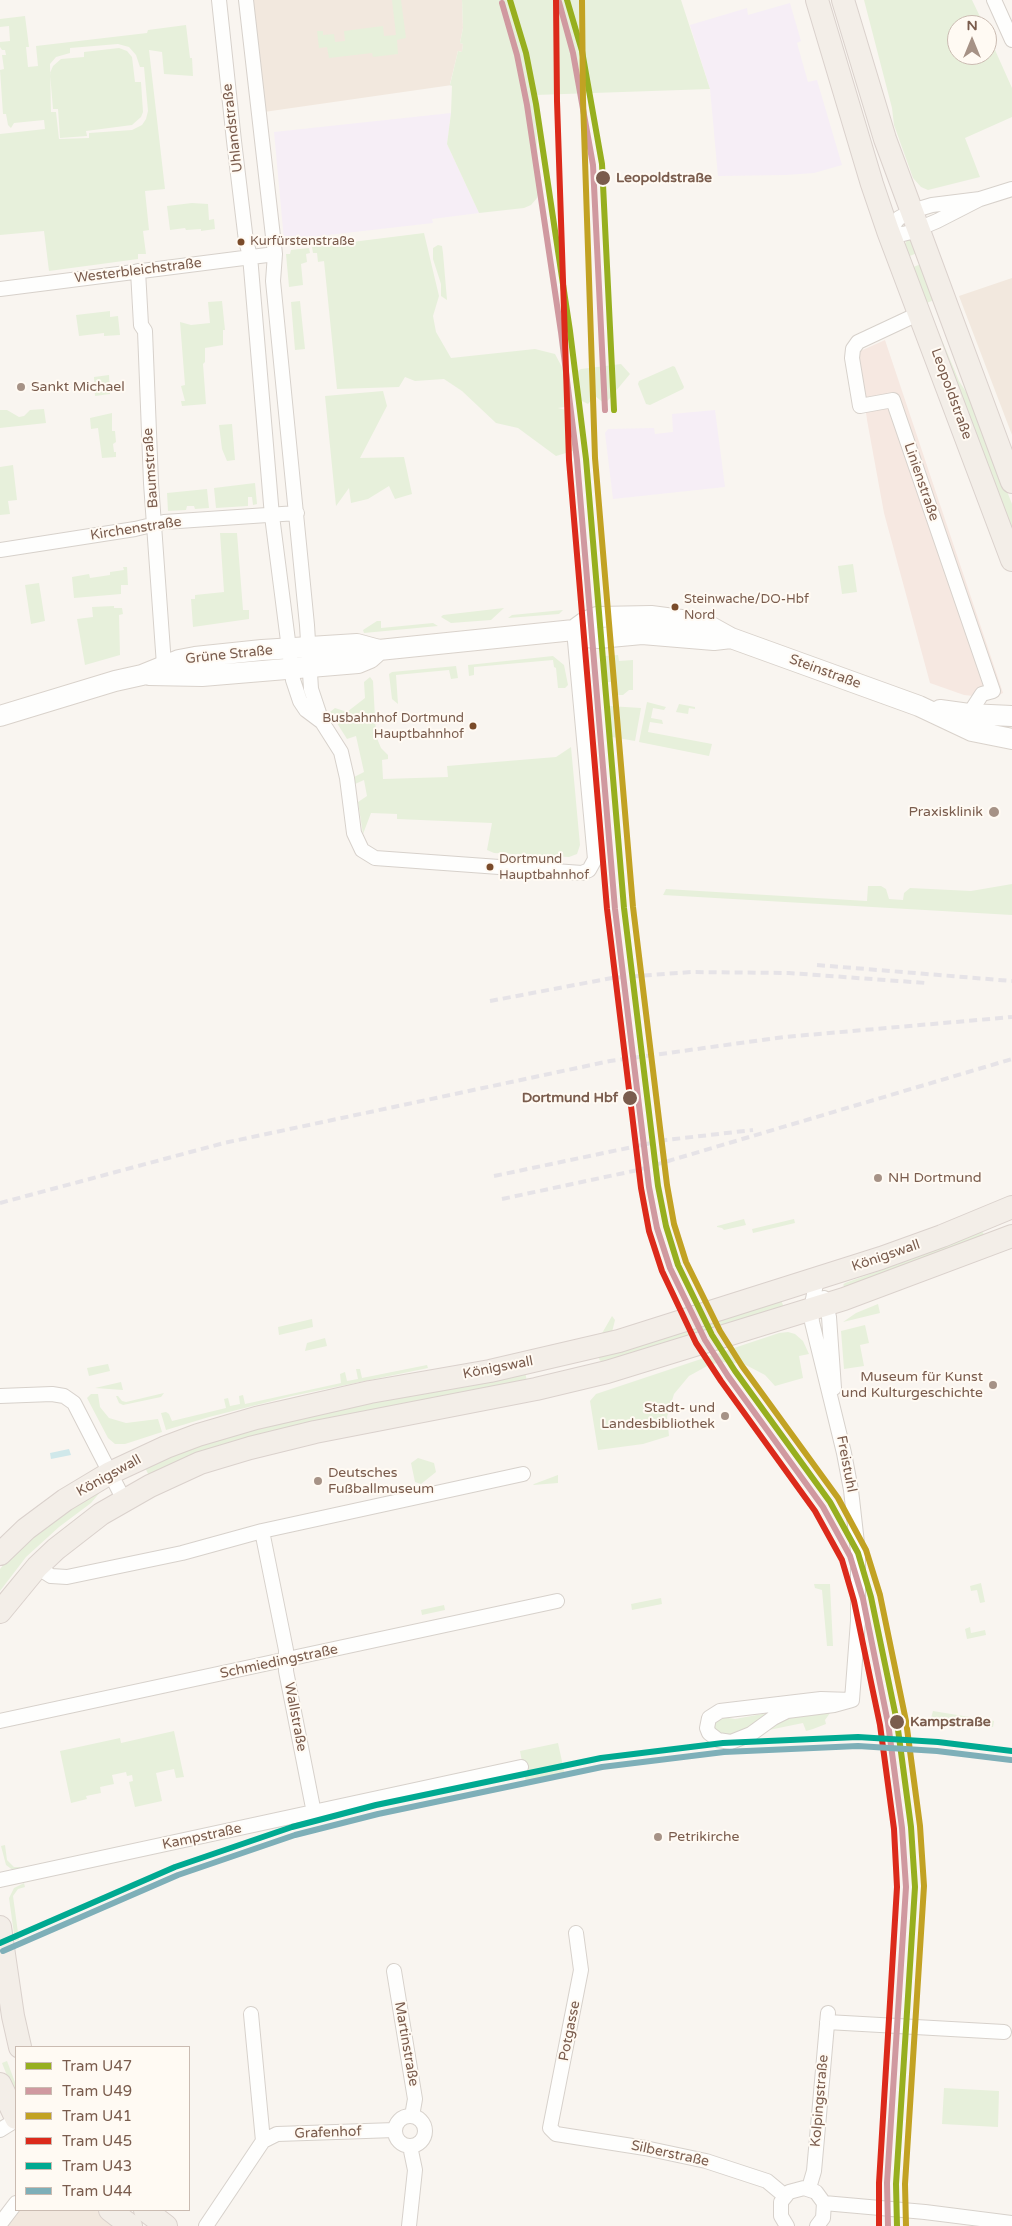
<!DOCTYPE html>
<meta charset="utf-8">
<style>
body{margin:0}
#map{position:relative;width:1012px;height:2226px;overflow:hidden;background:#f9f5f0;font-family:"Varela Round",sans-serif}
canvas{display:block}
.legend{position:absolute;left:15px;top:2046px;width:175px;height:165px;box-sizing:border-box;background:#fffaf3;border:1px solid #cabbb1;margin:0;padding:6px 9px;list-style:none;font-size:15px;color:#7a5c4d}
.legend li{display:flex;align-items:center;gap:10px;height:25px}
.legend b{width:25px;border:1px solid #cabbb1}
.north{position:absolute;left:947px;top:15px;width:50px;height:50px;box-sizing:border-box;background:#fffaf3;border:1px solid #cabbb1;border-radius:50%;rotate:0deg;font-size:14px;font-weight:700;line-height:20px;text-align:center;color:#7a5c4d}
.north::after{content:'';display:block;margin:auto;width:18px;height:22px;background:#a69286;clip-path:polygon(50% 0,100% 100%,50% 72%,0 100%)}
</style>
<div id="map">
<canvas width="1012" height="2226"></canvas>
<ul class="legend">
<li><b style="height:6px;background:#97af1f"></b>Tram U47</li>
<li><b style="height:6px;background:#d099a0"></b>Tram U49</li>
<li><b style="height:6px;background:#c2a223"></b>Tram U41</li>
<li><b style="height:6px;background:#dc2a1b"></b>Tram U45</li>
<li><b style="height:6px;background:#00a991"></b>Tram U43</li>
<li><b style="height:6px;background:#7eafb8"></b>Tram U44</li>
</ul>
<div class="north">N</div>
</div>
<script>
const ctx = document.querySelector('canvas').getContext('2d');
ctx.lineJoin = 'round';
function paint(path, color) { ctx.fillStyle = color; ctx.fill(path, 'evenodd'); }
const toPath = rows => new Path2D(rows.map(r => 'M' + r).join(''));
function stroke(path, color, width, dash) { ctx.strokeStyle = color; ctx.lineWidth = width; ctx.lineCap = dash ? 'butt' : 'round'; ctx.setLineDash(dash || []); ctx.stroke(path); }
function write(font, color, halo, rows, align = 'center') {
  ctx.font = font + ' "Varela Round",sans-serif'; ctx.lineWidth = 4; ctx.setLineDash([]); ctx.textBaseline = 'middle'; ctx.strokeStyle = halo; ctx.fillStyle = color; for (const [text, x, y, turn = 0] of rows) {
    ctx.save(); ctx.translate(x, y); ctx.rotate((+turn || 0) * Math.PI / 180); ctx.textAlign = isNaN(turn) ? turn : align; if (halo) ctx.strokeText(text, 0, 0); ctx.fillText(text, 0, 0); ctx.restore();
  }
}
const residential = toPath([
 [250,0,462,0,463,28,460,43,463,44,462,52,458,51,450,84,452,85,264,112],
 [1012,278,1012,435,959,296],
 [16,2210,98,2210,118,2226,0,2226]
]);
const commercial = toPath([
 [885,340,1003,693,992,698,964,695,930,683,884,513,867,420,858,352]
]);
const education = toPath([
 [790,3,801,41,797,43,808,82,817,80,842,165,814,173,786,175,718,176,710,89,690,25,747,8,748,15],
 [451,113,447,144,479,213,432,219,433,223,284,240,274,132],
 [715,410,725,487,613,499,605,433,608,429,654,428,655,434,673,432,672,414]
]);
const green = toPath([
 [392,0,401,0,406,38,397,40,398,54,373,57,372,53,329,58,327,47,319,48,317,31,323,31,323,35,334,34,335,42,345,41,344,31,383,26,384,36,396,35],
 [462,0,681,0,710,89,535,95,539,191,537,198,531,205,524,208,479,213,447,144,451,113,452,86,450,85,458,51,462,52,463,44,460,43,463,28],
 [864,0,972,0,984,25,957,25,957,55,987,55,987,32,1012,88,1012,117,965,138,980,177,928,190,921,187,913,178,894,125,892,108],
 [25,16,29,47,26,47,28,67,38,66,36,46,147,33,148,30,186,25,190,58,192,58,193,76,164,74,162,52,149,50,165,189,145,191,149,230,143,231,146,254,138,254,138,259,49,271,44,231,0,235,0,134,45,129,44,120,14,123,11,128,8,125,6,114,3,114,0,70,4,69,2,55,6,55,5,50,2,50,0,47,0,42,10,41,9,26,0,27,0,19],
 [118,44,129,47,136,55,140,67,144,67,148,111,146,119,142,125,132,130,89,133,89,138,59,139,56,112,51,112,50,64,56,57,70,53,70,48],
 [119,48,127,51,132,57,135,82,141,82,143,112,141,117,132,125,86,131,87,136,60,138,58,109,53,109,50,73,53,66,61,59,84,57,84,52],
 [192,203,208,204,209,220,214,219,215,229,201,231,201,229,186,230,185,228,170,230,167,206],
 [424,233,439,296,433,316,436,332,451,358,535,349,555,354,563,369,572,406,558,408,566,410,571,414,576,450,556,456,518,428,496,423,462,391,444,379,415,381,405,377,399,387,337,389,324,261,318,262,317,253,313,253,312,247],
 [907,239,910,239,917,253,905,258,904,247],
 [438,245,442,246,443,253,447,300,441,296,441,284,433,259,433,248],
 [309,248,310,253,306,254,307,262,301,264,303,285,289,287,286,254,290,254,291,250],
 [921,264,934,300,922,305,908,269],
 [222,301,225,330,223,330,223,345,205,348,205,362,203,364,206,404,182,406,181,401,185,401,181,386,185,385,180,322,191,325,210,323,208,302],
 [300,301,305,349,295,350,291,302],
 [110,311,110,317,118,316,120,335,104,336,104,333,79,336,76,315],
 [934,321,959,381,970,398,1012,504,1012,528],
 [621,364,630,374,605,404,595,396,588,404,582,401,573,382,574,373,581,369],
 [673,366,675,367,684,387,683,389,650,405,646,404,638,384,639,381],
 [109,375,110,394,95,396,94,377],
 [383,391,387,406,360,458,404,457,412,494,395,499,389,486,368,499,351,503,349,488,336,506,325,396],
 [44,409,46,423,0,428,0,410,7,410,19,417,24,416,30,410],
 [112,413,112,431,115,431,116,442,113,444,114,452,116,452,116,457,102,458,98,428,91,429,90,418],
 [232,424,235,460,227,461,222,449,219,425],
 [13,465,17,500,8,501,10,514,0,515,0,467],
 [255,483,257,504,253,505,252,497,248,497,248,506,216,508,214,488],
 [207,489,209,508,195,509,194,506,187,506,186,510,168,511,167,493],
 [220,533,237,533,243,610,249,610,249,619,193,627,191,599,195,599,195,595,224,592],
 [853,564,857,592,842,594,838,566],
 [123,567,127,567,128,585,121,585,121,594,74,598,72,577,89,574,90,578,110,575,110,572,124,570],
 [39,583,45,621,31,624,25,585],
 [114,606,114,608,122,608,123,614,119,615,120,655,85,665,77,619,93,617,92,607],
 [504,608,491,620,451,623,441,617,443,615],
 [563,610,559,614,508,618,512,615],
 [377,621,381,621,381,628,433,623,438,626,364,633,363,630],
 [618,655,619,661,633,660,633,690,629,690,623,695,614,695,613,682,607,682,605,656],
 [553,656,564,665,568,685,565,688,558,688,556,668,554,667,553,660,474,667,474,675,469,676,468,665],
 [456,666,458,678,451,679,449,670,396,675,398,704,392,699,389,674,392,672],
 [370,677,373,681,376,736,381,748,388,755,388,759,382,760,383,779,448,777,447,766,556,757,571,747,580,845,577,854,569,857,494,853,487,850,492,823,397,819,397,814,371,813,363,834,358,802,367,796,364,780,355,784,354,777,364,772,356,736,347,739,330,712,335,708,347,712,365,698,364,682],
 [647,702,666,707,664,710,653,708,651,718,662,720,663,724,650,722,648,732,712,744,709,756,639,742],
 [679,704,695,707,695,709,689,708,688,714,676,712],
 [609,706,641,708,635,741,612,737],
 [1012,884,1012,915,663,895,666,889,867,901,868,886,881,886,886,889,889,899,903,900,904,893,910,888,971,891],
 [744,1219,746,1225,724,1230,722,1228,717,1227,717,1226],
 [794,1219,795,1223,753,1233,752,1229],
 [980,1226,985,1237,845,1287,843,1285,845,1283,929,1253],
 [780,1297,784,1308,602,1363,599,1359,599,1355],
 [878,1304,880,1313,843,1322,856,1313],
 [612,1316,615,1320,612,1332,601,1335],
 [312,1319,313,1327,279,1335,278,1327],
 [865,1325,869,1343,860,1345,864,1366,844,1369,841,1331],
 [788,1332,795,1334,803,1341,809,1354,799,1356,803,1378,775,1386,765,1375,744,1364,721,1362,709,1365,689,1376,674,1394,667,1417,669,1436,643,1444,598,1450,590,1401,596,1394,779,1333],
 [325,1338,327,1346,305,1351,307,1343],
 [108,1364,110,1371,89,1376,87,1368],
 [427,1365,428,1368,292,1396,209,1417,166,1430,161,1413,166,1412,169,1414,172,1421,226,1408,224,1399,228,1398,230,1406,240,1404,239,1396,243,1395,245,1404,341,1383,340,1374,345,1372,347,1381,358,1379,356,1369,360,1369,362,1378],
 [525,1371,527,1382,149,1476,143,1463,214,1436],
 [121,1382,123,1390,95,1388],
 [164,1393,161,1397,123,1405,119,1403,116,1396,118,1396,122,1401,126,1402],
 [91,1394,98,1394,100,1407,109,1418,126,1423,158,1419,162,1432,125,1444,115,1444,108,1438,87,1398],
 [418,1458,434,1463,436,1472,421,1484,415,1482,411,1463],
 [558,1475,558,1483,533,1485,534,1484],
 [102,1490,91,1503,59,1527,26,1557,0,1591,0,1569,18,1547,45,1522],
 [981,1583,985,1602,980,1603,977,1590,971,1591,970,1586],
 [814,1584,830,1584,833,1646,827,1646,822,1590,815,1588],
 [661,1598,662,1604,632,1610,631,1604],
 [444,1605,445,1610,422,1615,421,1610],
 [970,1627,971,1633,985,1630,986,1635,967,1639,965,1629],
 [828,1710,830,1713,825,1720,826,1724,813,1729,806,1731,803,1723,764,1731,787,1716],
 [933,1711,994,1721,993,1727,931,1718],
 [768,1713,748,1731,722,1737,713,1728,716,1720,722,1717,735,1719],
 [174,1731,184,1777,176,1778,174,1769,156,1773,162,1801,135,1807,129,1782,133,1781,132,1775,127,1776,126,1772,112,1775,114,1784,100,1787,101,1793,86,1796,87,1799,71,1803,60,1751,120,1738,121,1743],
 [558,1743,565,1775,526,1783,520,1751],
 [5,1845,7,1860,14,1867,20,1867,21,1871,14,1871,6,1865,1,1846],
 [24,1883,25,1887,18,1889,13,1896,19,1940,15,1941,9,1898,14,1888],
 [7,2061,16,2085,16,2098,2,2063],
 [944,2088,999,2091,998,2127,942,2124]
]);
const water = toPath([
 [69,1449,71,1455,51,1459,50,1453]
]);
const minor = toPath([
 [219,0,234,141,246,241,250,256,272,516,293,680,300,701,306,710,322,722,341,752,347,778,354,833,362,850,375,858,582,873,589,870,595,859,574,630],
 [246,0,275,254,273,281,307,625,311,689,322,722],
 [994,0,1012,40],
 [980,199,932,205,912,211,899,218,888,231,903,234,911,232,937,221,980,199,1012,189],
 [138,271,141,325,145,331,151,483,164,665],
 [0,289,275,254],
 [920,313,858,342,853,349,852,358,860,406,893,400,993,691,982,694,969,714],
 [0,550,135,529,164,522,297,513],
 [817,1279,811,1309,812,1322,844,1453,851,1490,858,1552,858,1621,852,1700],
 [824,1298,829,1317,834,1388],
 [0,1396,52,1394,64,1396,74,1403,124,1500],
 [262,1531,286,1650,286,1671,314,1813],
 [37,1567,51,1576,67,1577,182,1553,262,1531,523,1474],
 [821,1699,852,1700,834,1705,787,1711,773,1718,751,1734,731,1742,718,1740,709,1733,707,1728,709,1718,720,1711,821,1699],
 [0,1721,557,1601],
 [0,1880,521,1767],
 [576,1933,581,1970,550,2128,556,2134,645,2148,706,2161,767,2181,785,2196],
 [394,1971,415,2099,412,2116],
 [251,2014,263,2141],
 [827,2022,1004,2032],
 '395 2131a15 15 0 1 1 30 0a15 15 0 1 1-30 0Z',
 [0,2130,16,2120],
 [809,2188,814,2171,817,2138,828,2013],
 [824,2203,925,2212,1012,2223],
 [0,2224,16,2203],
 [206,2226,263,2141,277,2134,395,2130],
 [409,2226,415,2170,410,2146],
 [787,2226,781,2216,781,2202,789,2192,804,2188,816,2192,824,2203,823,2218,817,2226]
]);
const secondary = toPath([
 [574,630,584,637,599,638,642,634,714,640,731,638],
 [149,675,202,676,358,663,370,658,379,650],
 [940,710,969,714,1012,716],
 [0,716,115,681,142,675,179,660,195,657,262,650,357,644,379,650,574,630,585,622,597,617,651,616,704,623,731,638,919,706,972,731,1012,739]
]);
const primary = toPath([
 [817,0,872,184,888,231,1012,560],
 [843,0,885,139,1012,482],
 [0,1554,26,1529,65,1500,110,1473,166,1447,198,1435,256,1418,370,1392,490,1371,619,1341,881,1258,942,1236,1012,1207],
 [0,1612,37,1567,56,1549,101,1514,150,1486,200,1463,250,1448,315,1432,536,1389,607,1372,844,1299,1012,1236],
 [0,1927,13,2016,20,2047],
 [0,2084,16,2118],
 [110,2210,131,2226],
 [145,2210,166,2226]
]);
const rail = toPath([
 [817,965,1012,981],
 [490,1001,612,978,691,972,789,973,926,983],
 [494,1176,666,1140,753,1130],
 [502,1199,638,1170,1012,1059],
 [0,1203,224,1143,610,1061,784,1037,1012,1017]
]);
const tram1 = toPath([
 [510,0,526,53,536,104,570,331,586,459,624,908,658,1186,666,1226,678,1265,712,1335,735,1371,830,1502,858,1553,871,1597,897,1722,911,1827,915,1887,896,2184,897,2226],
 [567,0,582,51,602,164,614,410]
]);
const tram2 = toPath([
 [559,2,573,53,593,165,605,410],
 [502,3,517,55,527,105,561,332,577,460,615,909,649,1187,657,1228,670,1268,705,1340,728,1376,823,1507,850,1556,863,1599,888,1723,902,1828,906,1887,887,2183,888,2226]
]);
const tram3 = toPath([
 [582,0,583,100,595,458,633,907,667,1185,674,1224,686,1262,720,1331,742,1366,838,1498,866,1550,880,1595,906,1721,920,1826,924,1886,905,2184,906,2226]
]);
const tram4 = toPath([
 [556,0,557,101,569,460,607,909,641,1188,649,1231,662,1271,696,1343,721,1381,815,1511,842,1560,854,1601,880,1725,894,1829,897,1887,879,2183,879,2226]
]);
const tram5 = toPath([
 [0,1943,175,1867,292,1827,376,1805,601,1758,723,1743,858,1737,938,1742,1012,1751]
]);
const tram6 = toPath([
 [3,1951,178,1875,295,1835,378,1814,602,1767,724,1752,858,1746,937,1751,1011,1760]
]);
const markers = [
 [603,178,8,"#7a5c4d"],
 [241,242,4.5,"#7a4b2a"],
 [21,387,5,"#a69286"],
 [675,607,4.5,"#7a4b2a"],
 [473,726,4.5,"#7a4b2a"],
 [994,812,6,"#a69286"],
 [490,867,4.5,"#7a4b2a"],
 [630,1098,8,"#7a5c4d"],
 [878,1178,5,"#a69286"],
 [993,1385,5,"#a69286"],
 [725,1416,5,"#a69286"],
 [318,1481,5,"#a69286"],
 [897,1722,8,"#7a5c4d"],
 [658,1837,5,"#a69286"]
];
const busNames = [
 ["Kurfürstenstraße",250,242],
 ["Steinwache/DO-Hbf",684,600],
 ["Nord",684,616],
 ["Busbahnhof Dortmund",464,719,"right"],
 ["Hauptbahnhof",464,735,"right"],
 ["Dortmund",499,860],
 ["Hauptbahnhof",499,876]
];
const streetNames = [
 ["Uhlandstraße",233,128,-97],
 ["Westerbleichstraße",138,271,-7],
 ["Leopoldstraße",951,394,70],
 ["Baumstraße",151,468,-94],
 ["Linienstraße",921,482,71],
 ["Kirchenstraße",136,529,-9],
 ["Grüne Straße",229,655,-6],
 ["Steinstraße",825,672,20],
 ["Königswall",886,1256,-19],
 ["Königswall",498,1368,-11],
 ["Freistuhl",846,1464,79],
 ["Königswall",109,1476,-29],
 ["Schmiedingstraße",279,1662,-12],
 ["Wallstraße",295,1717,79],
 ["Kampstraße",202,1837,-12],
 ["Potgasse",570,2031,-79],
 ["Martinstraße",406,2044,80],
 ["Kolpingstraße",820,2101,-85],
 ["Grafenhof",328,2133,-2],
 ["Silberstraße",670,2154,12]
];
const stopNames = [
 ["Leopoldstraße",616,178],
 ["Dortmund Hbf",618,1098,"right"],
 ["Kampstraße",910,1722]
];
const poiNames = [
 ["Sankt Michael",31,387],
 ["Praxisklinik",983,812,"right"],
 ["NH Dortmund",888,1178],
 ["Museum für Kunst",983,1377,"right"],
 ["und Kulturgeschichte",983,1393,"right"],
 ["Stadt- und",715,1408,"right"],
 ["Landesbibliothek",715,1424,"right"],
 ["Deutsches",328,1473],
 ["Fußballmuseum",328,1489],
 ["Petrikirche",668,1837]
];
paint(residential, '#f2e8de');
paint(commercial, '#f6e8e1');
paint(education, '#f6eef6');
paint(green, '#e7f0db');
paint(water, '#d0e8ea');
stroke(minor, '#d7d1cb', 16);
stroke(secondary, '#d9d2cb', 22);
stroke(primary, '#dad1cc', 24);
stroke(minor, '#fefefd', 14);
stroke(secondary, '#fefefd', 20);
stroke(primary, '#f3eee8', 22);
stroke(rail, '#e6e3e7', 4, [8, 5]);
stroke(tram1, '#97af1f', 6);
stroke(tram2, '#d099a0', 6);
stroke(tram3, '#c2a223', 6);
stroke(tram4, '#dc2a1b', 6);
stroke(tram5, '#00a991', 6);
stroke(tram6, '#7eafb8', 6);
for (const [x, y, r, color] of markers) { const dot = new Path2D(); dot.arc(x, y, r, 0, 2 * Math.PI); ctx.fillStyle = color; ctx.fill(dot); stroke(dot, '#fffaf3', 2); }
write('13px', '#7a5c4d', '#fffaf3', busNames, 'left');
write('14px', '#7a5c4d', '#fffaf3', streetNames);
write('bold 14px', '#7a5c4d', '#fffaf3', stopNames, 'left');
write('14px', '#7a5c4d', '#fffaf3', poiNames, 'left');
</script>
